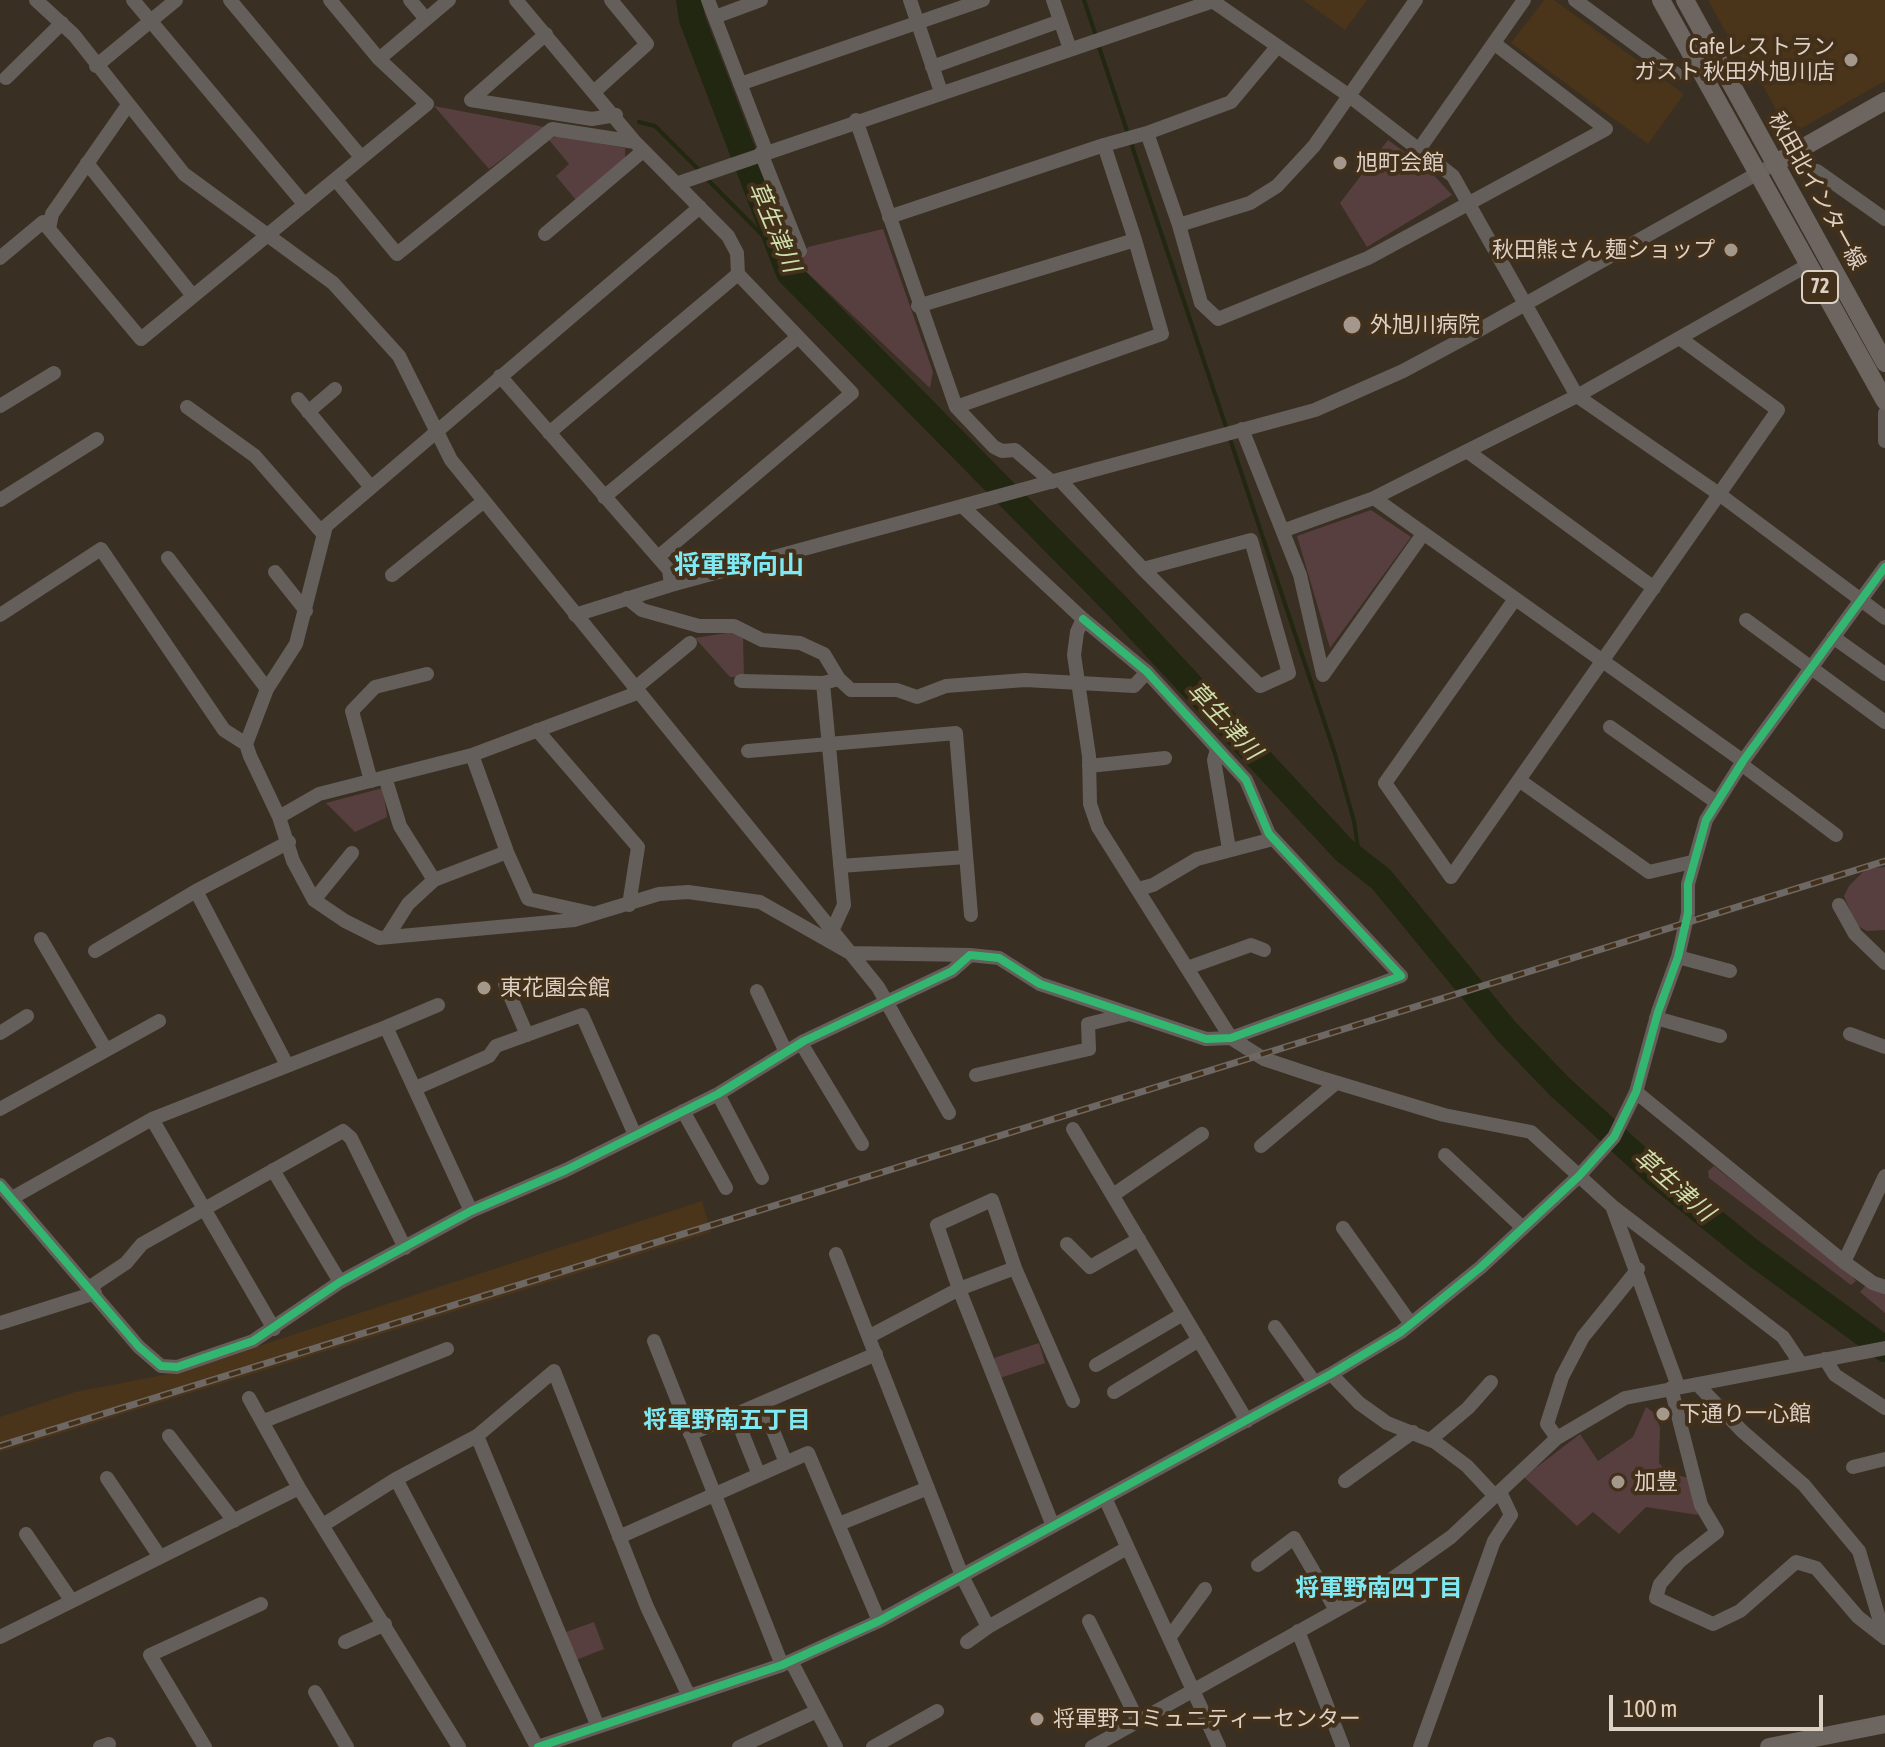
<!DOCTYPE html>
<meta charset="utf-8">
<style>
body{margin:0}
#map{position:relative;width:1885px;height:1747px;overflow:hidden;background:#3a2f23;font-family:"Asap Condensed",sans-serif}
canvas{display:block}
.scale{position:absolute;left:1609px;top:1695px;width:214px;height:36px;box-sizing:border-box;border:4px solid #ddd0c4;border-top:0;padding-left:10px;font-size:24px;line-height:28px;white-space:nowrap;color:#ddd0c4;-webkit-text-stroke:6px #43301a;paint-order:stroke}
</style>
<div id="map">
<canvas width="1885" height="1747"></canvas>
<div class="scale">100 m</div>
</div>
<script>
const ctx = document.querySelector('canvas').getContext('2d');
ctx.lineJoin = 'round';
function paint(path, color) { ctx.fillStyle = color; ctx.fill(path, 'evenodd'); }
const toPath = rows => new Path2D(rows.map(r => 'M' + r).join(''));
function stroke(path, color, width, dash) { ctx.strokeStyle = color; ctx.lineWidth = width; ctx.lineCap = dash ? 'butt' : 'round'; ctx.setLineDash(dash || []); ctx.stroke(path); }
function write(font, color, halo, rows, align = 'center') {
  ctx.font = font + ' "Asap Condensed","Noto Sans JP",sans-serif'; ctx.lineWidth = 8; ctx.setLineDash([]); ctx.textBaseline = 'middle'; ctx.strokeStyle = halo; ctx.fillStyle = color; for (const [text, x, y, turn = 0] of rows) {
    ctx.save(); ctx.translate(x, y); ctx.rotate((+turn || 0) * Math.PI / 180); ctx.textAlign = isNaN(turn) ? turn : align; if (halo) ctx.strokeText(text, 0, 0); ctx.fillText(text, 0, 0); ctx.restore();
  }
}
const built = toPath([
 [1303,0,1367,0,1345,30],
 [1544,0,1554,0,1684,94,1648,144,1511,43],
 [1708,0,1885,0,1885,81,1802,128,1781,119,1766,91,1735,49],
 [702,1201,711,1232,0,1452,0,1417,75,1392,179,1372]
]);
const green = toPath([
 [434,106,545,127,489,169],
 [556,136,625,148,625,159,576,200,556,176,569,164,549,140],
 [1388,140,1428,169,1452,195,1367,247,1340,203],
 [883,229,933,372,930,388,797,263,808,247],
 [1371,510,1411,537,1330,648,1297,536],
 [733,632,743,638,744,677,730,677,695,638],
 [383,788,387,817,355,832,326,803],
 [1885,867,1885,930,1867,931,1856,925,1844,896,1849,886,1866,869],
 [1714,1166,1850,1273,1856,1281,1851,1285,1709,1178,1708,1171],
 [1867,1284,1885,1293,1885,1313,1860,1292],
 [1039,1343,1045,1363,1000,1378,994,1358],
 [1646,1407,1653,1412,1660,1427,1659,1463,1670,1474,1690,1478,1698,1515,1646,1507,1619,1534,1593,1512,1577,1526,1524,1477,1580,1434,1598,1461,1633,1437],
 [594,1622,604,1649,576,1660,566,1632]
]);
const stream = toPath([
 [1084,0,1096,36],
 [1098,44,1128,134],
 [639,122,655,126,700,171],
 [1131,143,1227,430],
 [706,178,783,256],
 [1230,439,1335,754,1354,821,1360,862]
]);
const river = toPath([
 [689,0,692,19,789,273,1118,607,1344,850,1381,879,1506,1031,1560,1087,1659,1177,1752,1252,1885,1349]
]);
const minor = toPath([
 [36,0,74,35,184,174,333,283,399,356,451,460,878,987,949,1113],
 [133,0,305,205],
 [230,0,361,157],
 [410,0,426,19],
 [516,0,635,142,728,236,737,253,738,274,852,393,658,557],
 [708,0,766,151],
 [910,0,941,92],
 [1053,0,1070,49],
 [1416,0,1314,146,1277,186,1250,203,1179,225,1201,303,1218,319,1368,258,1606,129,1495,44],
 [1575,0,1676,74],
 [1214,2,1348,95,1453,176,1577,396,1719,494,1885,618],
 [715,17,761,0],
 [379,59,449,0],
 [96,66,176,0],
 [932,67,1060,21],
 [6,78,62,23],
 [740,84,983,0],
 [595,91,647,44,611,0],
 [471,100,592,119,616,115],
 [471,100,546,34],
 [856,120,956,407,994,447,1002,451,1015,450,1052,482],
 [1104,145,1147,133],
 [1420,148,1524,0],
 [761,153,800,251],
 [87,163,193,296],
 [1817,171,1885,219],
 [336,180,397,254,552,129,635,142],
 [676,184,1216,0],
 [700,207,326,526,296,644,267,689,246,744,250,756,279,817,293,861,314,900,345,921,379,938,574,920,659,894,688,892,760,902,850,953,970,955],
 [889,217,1104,145,1135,240],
 [1179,225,1147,133,1231,102,1277,47],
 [49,229,52,214,128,105],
 [545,234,643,151],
 [0,258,43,222,141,339,427,104,379,59,330,0],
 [918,306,1135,240,1162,334,956,407],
 [500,376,669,570,671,585],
 [298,399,370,486],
 [0,406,54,373],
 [187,407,255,456,324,535],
 [308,412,335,389],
 [1885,413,1885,441],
 [1242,429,1300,575,1323,675,1423,534],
 [549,433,738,274],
 [1467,451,1654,588],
 [1060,480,1143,569,1260,686,1289,673,1251,540,1143,569],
 [604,497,798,337],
 [1374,498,1743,761],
 [0,500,97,439],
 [963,507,1083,619,1077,632,1074,655,1089,756,1090,804,1098,827,1231,1038,1264,1059,1318,1077,1444,1115,1531,1132,1612,1206,1678,1386],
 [1285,530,1374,498,1467,451,1577,396,1808,265],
 [168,558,267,689],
 [275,572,306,611],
 [392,575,484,501],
 [627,598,642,610,699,626,734,626,762,640,800,643,824,654,839,679],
 [1515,599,1385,783,1451,877,1778,410,1681,339],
 [0,615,101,549,224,730,246,744],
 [575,615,671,585,1315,410,1403,371,1472,334,1767,168],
 [1746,620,1885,722],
 [1833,637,1885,674],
 [741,681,823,683,844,905,832,931],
 [823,683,839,679,851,690,897,690,917,697,946,686,1025,680,1134,686,1147,672],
 [634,689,690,643],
 [1610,727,1716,802],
 [537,730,638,847,629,905],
 [1217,749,1214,760,1229,849],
 [748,751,956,733,971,915],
 [472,755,507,852,528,899,591,913],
 [1741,764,1836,835],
 [1089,766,1165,758],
 [385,777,400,826,434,880],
 [1519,780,1649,872,1692,862],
 [371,781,352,711,375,687,427,674],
 [279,817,319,794,472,755,637,693],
 [840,866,966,857],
 [1138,889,1153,885,1197,859,1273,839],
 [314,900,352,853],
 [1839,905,1855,934,1885,963],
 [387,937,408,904,434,880,507,852],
 [41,939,106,1050],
 [95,951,196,891],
 [1678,957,1730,971],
 [1187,968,1251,945,1264,950],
 [505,984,527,1035],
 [757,991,786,1052],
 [1656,1018,1720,1036],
 [386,1027,438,1005],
 [0,1033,27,1016],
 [1850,1034,1885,1047],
 [801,1043,862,1144],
 [287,1065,196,891,289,842],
 [976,1075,1089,1049,1088,1024,1129,1014],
 [416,1088,489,1056,496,1046,582,1015,635,1135],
 [1636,1092,1844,1262,1873,1283,1885,1287],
 [718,1094,762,1178],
 [0,1109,159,1021],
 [683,1111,726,1188],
 [152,1119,274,1329],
 [1073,1129,1247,1421],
 [1261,1146,1336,1083],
 [1445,1155,1523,1228],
 [273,1170,340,1282],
 [0,1185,139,1347,161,1366,177,1367,253,1341,340,1282,471,1211,566,1170,718,1094,804,1041,952,971,970,955,999,958,1040,984,1206,1039,1231,1038,1401,976,1269,834,1246,780,1147,672,1083,619],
 [1113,1195,1202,1134],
 [12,1198,152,1119,386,1027,471,1211],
 [1612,1206,1783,1337,1801,1364],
 [1343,1228,1411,1324],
 [1067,1244,1090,1267,1139,1239],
 [836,1254,963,1578,988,1627,1127,1548],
 [1844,1262,1885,1176],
 [1015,1268,992,1200,937,1225,959,1289,1053,1526],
 [90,1287,126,1263,142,1244,343,1131,351,1138,405,1248],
 [0,1323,95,1293],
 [1275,1327,1315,1383],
 [870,1336,959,1289,1015,1268,1073,1401],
 [654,1341,782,1665],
 [1825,1359,1835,1375,1885,1408],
 [1096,1365,1183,1314],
 [1331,1374,1359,1403,1387,1423,1435,1442,1467,1466,1495,1496],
 [1697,1384,1742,1431,1804,1485,1859,1551,1885,1638],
 [1671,1388,1701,1505,1717,1532,1680,1561,1660,1584,1656,1598,1713,1624,1740,1611,1796,1562,1816,1568,1858,1617,1885,1638],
 [1114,1392,1199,1340],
 [249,1398,299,1488,459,1747],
 [762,1403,786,1463],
 [735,1415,759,1475],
 [264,1421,447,1349],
 [690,1434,876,1354],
 [169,1436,234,1521],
 [477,1436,597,1724],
 [1557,1438,1547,1424,1562,1377,1583,1337,1638,1269],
 [1430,1440,1468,1408,1491,1382],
 [1853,1467,1885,1459],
 [107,1478,160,1557],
 [396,1479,537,1747],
 [1345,1481,1413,1432],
 [1105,1498,1219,1747],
 [839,1524,928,1488],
 [323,1525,396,1479,477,1436,554,1371,647,1607,688,1694],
 [26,1534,71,1600],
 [619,1537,808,1453,879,1621],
 [1258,1565,1294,1538,1336,1610],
 [1089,1621,1138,1721],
 [1298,1631,1343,1747],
 [0,1637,299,1488],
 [1169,1638,1205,1589],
 [345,1642,385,1624],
 [967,1642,988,1627],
 [791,1661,836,1747],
 [315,1692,347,1747],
 [100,1747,109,1744],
 [205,1747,150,1655,261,1604],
 [538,1747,782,1665,879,1621,1331,1374,1401,1332,1481,1267,1579,1176,1614,1137,1636,1092,1658,1012,1678,957,1688,913,1688,884,1706,820,1743,761,1885,567],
 [739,1747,817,1711],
 [873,1747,937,1711],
 [1092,1747,1389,1581,1451,1537,1557,1438,1625,1398,1885,1348],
 [1420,1747,1494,1541,1511,1515,1500,1492]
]);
const major = toPath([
 [1661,0,1885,401],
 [1685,0,1885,363],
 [1774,164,1885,101],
 [1769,1747,1885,1724]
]);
const rail = toPath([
 [0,1446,1885,861]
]);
const cycleway = toPath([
 [0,1185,139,1347,161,1366,177,1367,253,1341,340,1282,471,1211,566,1170,718,1094,804,1041,952,971,970,955,999,958,1040,984,1206,1039,1231,1038,1401,976,1269,834,1246,780,1147,672,1083,619],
 [538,1747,782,1665,879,1621,1331,1374,1401,1332,1481,1267,1579,1176,1614,1137,1636,1092,1658,1012,1678,957,1688,913,1688,884,1706,820,1743,761,1885,567]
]);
const markers = [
 [1851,60,8,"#a4988c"],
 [1340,163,8,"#a4988c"],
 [1731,250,8,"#a4988c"],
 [1352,325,10,"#a4988c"],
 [484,988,8,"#a4988c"],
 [1663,1414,8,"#a4988c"],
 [1618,1482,8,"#a4988c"],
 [1037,1719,8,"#a4988c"]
];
const shields = [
 [1820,287,36]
];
const shieldNames = [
 ["72",1820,287]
];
const poiNames = [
 ["Cafeレストラン",1835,47,"right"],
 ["ガスト 秋田外旭川店",1835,72,"right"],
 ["旭町会館",1356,163],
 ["秋田熊さん 麺ショップ",1715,250,"right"],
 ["外旭川病院",1370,325],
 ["東花園会館",500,988],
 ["下通り一心館",1679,1414],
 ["加豊",1634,1482],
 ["将軍野コミュニティーセンター",1053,1719]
];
const streetNames = [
 ["秋田北インター線",1817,191,61]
];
const waterNames = [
 ["草生津川",774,227,67],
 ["草生津川",1224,721,47],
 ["草生津川",1674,1185,41]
];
const neighbourhoodNames = [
 ["将軍野南五丁目",727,1420],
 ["将軍野南四丁目",1379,1588]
];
const quarterNames = [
 ["将軍野向山",739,566]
];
paint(built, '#4a341a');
paint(green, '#573f3f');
stroke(stream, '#212710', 4);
stroke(river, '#212710', 26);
stroke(minor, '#645f5b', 14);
stroke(major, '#6d6560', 18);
stroke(rail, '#6e6864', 7);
stroke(rail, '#43301a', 4, [12]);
stroke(cycleway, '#33b770', 8);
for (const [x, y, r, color] of markers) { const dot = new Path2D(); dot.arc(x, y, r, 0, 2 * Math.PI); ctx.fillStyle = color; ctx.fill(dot); stroke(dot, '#43301a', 3); }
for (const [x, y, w] of shields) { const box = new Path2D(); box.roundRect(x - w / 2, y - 16, w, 32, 6); ctx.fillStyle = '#43301a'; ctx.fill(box); stroke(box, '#ddd0c4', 2); }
write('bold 20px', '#ddd0c4', null, shieldNames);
write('22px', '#ddd0c4', '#43301a', poiNames, 'left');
write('22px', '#ddd0c4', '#43301a', streetNames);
write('italic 24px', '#cedfab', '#43301a', waterNames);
write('bold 24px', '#7ee9f2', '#43301a', neighbourhoodNames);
write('bold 26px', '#7ee9f2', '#43301a', quarterNames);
</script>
